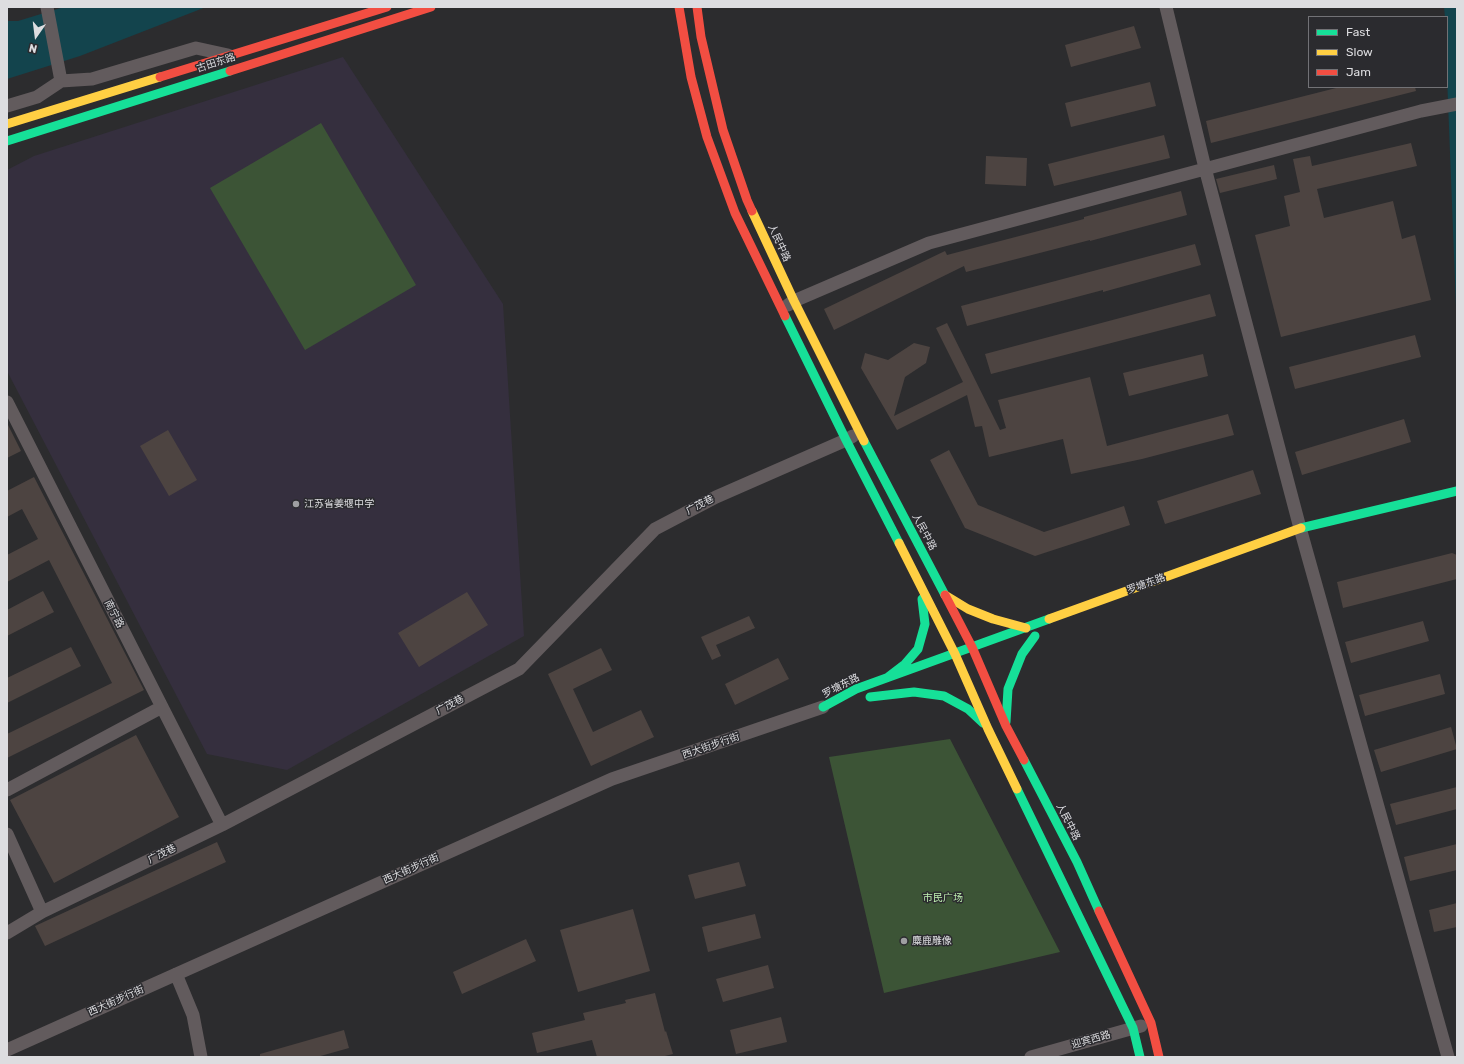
<!DOCTYPE html>
<meta charset="utf-8">
<style>
body{margin:0}
#map{position:relative;width:1464px;height:1064px;overflow:hidden;background:#2c2c2e;font-family:Rubik,sans-serif}
canvas{display:block}
.frame{position:absolute;inset:0;border:8px solid #dddde0;pointer-events:none}
.legend{position:absolute;left:1308px;top:16px;width:140px;height:72px;box-sizing:border-box;background:#2b2b2f;border:1px solid #727276;margin:0;padding:5px 7px;list-style:none;font-size:12px;color:#dddde0}
.legend li{display:flex;align-items:center;gap:8px;height:20px}
.legend b{width:20px;border:1px solid #727276}
.north{position:absolute;left:16px;top:16px;width:40px;height:40px;-webkit-text-stroke:3px #2b2b2f;paint-order:stroke;rotate:194deg;font-size:11px;font-weight:700;line-height:16px;text-align:center;color:#dddde0}
.north::after{content:'';display:block;margin:auto;width:14px;height:18px;background:#dddde0;clip-path:polygon(50% 0,100% 100%,50% 72%,0 100%)}
</style>
<div id="map">
<canvas width="1464" height="1064"></canvas>
<div class="frame"></div>
<ul class="legend">
<li><b style="height:5px;background:#16e098"></b>Fast</li>
<li><b style="height:5px;background:#ffcf43"></b>Slow</li>
<li><b style="height:5px;background:#f24e42"></b>Jam</li>
</ul>
<div class="north">N</div>
</div>
<script>
const ctx = document.querySelector('canvas').getContext('2d');
ctx.lineJoin = 'round';
function paint(path, color) { ctx.fillStyle = color; ctx.fill(path, 'evenodd'); }
const toPath = rows => new Path2D(rows.map(r => 'M' + r).join(''));
function stroke(path, color, width, dash) { ctx.strokeStyle = color; ctx.lineWidth = width; ctx.lineCap = dash ? 'butt' : 'round'; ctx.setLineDash(dash || []); ctx.stroke(path); }
function write(font, color, halo, rows, align = 'center') {
  ctx.font = font + ' Rubik,"Noto Sans SC",sans-serif'; ctx.lineWidth = 3; ctx.setLineDash([]); ctx.textBaseline = 'middle'; ctx.strokeStyle = halo; ctx.fillStyle = color; for (const [text, x, y, turn = 0] of rows) {
    ctx.save(); ctx.translate(x, y); ctx.rotate((+turn || 0) * Math.PI / 180); ctx.textAlign = isNaN(turn) ? turn : align; if (halo) ctx.strokeText(text, 0, 0); ctx.fillText(text, 0, 0); ctx.restore();
  }
}
const education = toPath([
 [343,57,503,304,524,636,287,770,207,754,7,371,7,170,34,156]
]);
const green = toPath([
 [321,123,416,285,305,350,210,188],
 [950,739,1060,952,884,993,829,757]
]);
const water = toPath([
 [64,7,206,7,80,56,7,79,7,21,18,21],
 [1444,7,1457,7,1457,332,1447,76,1447,17,1445,17]
]);
const building = toPath([
 [1134,26,1141,48,1071,67,1065,45],
 [1150,82,1156,106,1071,127,1065,103],
 [1340,87,1415,87,1416,91,1211,143,1206,121],
 [1164,135,1170,158,1054,186,1048,164],
 [1411,143,1417,166,1317,189,1324,218,1393,201,1402,239,1415,235,1431,300,1281,337,1255,235,1290,226,1284,196,1300,192,1293,159,1310,156,1312,166],
 [986,156,1027,158,1026,186,985,184],
 [1274,165,1277,179,1220,193,1216,179],
 [1181,191,1187,215,1090,241,1090,240,966,272,964,266,834,330,824,309,945,251,947,255,1084,219,1084,217],
 [1195,244,1201,265,1103,292,1103,290,967,326,961,306],
 [1210,294,1216,316,991,374,985,354],
 [947,323,1000,430,1006,428,998,400,1090,377,1107,446,1228,414,1234,435,1142,459,1071,474,1063,439,989,457,982,426,975,427,967,395,897,430,861,368,865,353,888,360,914,343,930,347,926,363,905,377,894,416,963,382,936,328],
 [1415,335,1421,357,1295,389,1289,367],
 [1203,354,1208,376,1129,396,1123,373],
 [1404,419,1411,442,1302,475,1295,452],
 [7,423,21,451,7,458],
 [168,430,197,480,169,496,140,446],
 [949,450,978,505,1044,532,1124,506,1130,525,1035,556,965,528,930,460],
 [1253,470,1261,494,1165,524,1157,501],
 [34,477,144,690,7,758,7,734,112,683,49,560,7,582,7,555,38,539,22,509,7,517,7,491],
 [1452,553,1457,555,1457,579,1343,608,1337,582],
 [43,591,54,612,7,636,7,610],
 [467,592,488,625,419,667,398,633],
 [749,616,755,628,716,645,721,656,712,660,701,637],
 [1423,621,1429,641,1351,663,1345,642],
 [71,647,81,666,7,703,7,678],
 [601,648,612,670,573,689,593,732,641,710,654,737,591,766,548,674],
 [778,658,789,679,735,705,725,684],
 [1440,674,1445,694,1365,716,1359,695],
 [1451,727,1457,749,1381,772,1374,750],
 [136,735,179,817,54,883,10,800],
 [1457,787,1457,809,1396,825,1390,804],
 [217,842,226,862,45,946,35,926],
 [1457,844,1457,870,1410,881,1404,857],
 [739,862,746,886,695,899,688,875],
 [1457,903,1457,927,1434,932,1429,910],
 [633,909,650,971,578,992,560,930],
 [755,914,761,938,708,952,702,927],
 [526,939,536,961,462,994,453,972],
 [768,965,774,988,723,1002,716,979],
 [655,993,665,1032,666,1031,673,1054,661,1057,597,1057,592,1040,537,1053,532,1033,585,1020,583,1013,626,1003,625,1000],
 [781,1017,787,1042,736,1054,730,1030],
 [344,1030,349,1048,317,1057,260,1057,260,1054]
]);
const street = toPath([
 [47,7,61,81],
 [1166,7,1205,168,1300,528,1448,1057],
 [7,106,37,97,61,81,92,79,196,48,228,55],
 [788,305,794,301,929,243,1421,111,1457,104],
 [7,402,222,825],
 [7,790,162,707],
 [7,834,42,912],
 [7,933,42,912,222,825,519,669,655,529,716,497,846,440,853,436],
 [176,974,193,1015,201,1057],
 [7,1050,612,779,823,707],
 [1031,1057,1141,1026]
]);
const fast = toPath([
 [7,141,230,71],
 [785,316,846,440,899,543],
 [864,441,945,595],
 [1301,528,1457,491],
 [888,677,905,664,918,649,925,624,922,599],
 [870,697,914,692,944,696,968,709,983,723],
 [823,707,856,689,1049,619],
 [1006,722,1008,689,1022,654,1035,636],
 [1024,760,1077,862,1099,911],
 [1017,789,1133,1028,1140,1057]
]);
const slow = toPath([
 [7,124,160,77],
 [752,211,794,301,864,441],
 [899,543,955,654,988,729,1017,789],
 [945,595,968,609,993,619,1026,628],
 [1049,619,1301,528]
]);
const jam = toPath([
 [679,7,691,77,707,137,735,213,785,316],
 [697,7,701,37,723,130,747,200,752,211],
 [230,71,431,7],
 [160,77,387,7],
 [945,595,972,647,1006,726,1024,760],
 [1099,911,1151,1023,1159,1057]
]);
const markers = [
 [296,504,4,"#9f9fa2"],
 [904,941,4,"#9f9fa2"]
];
const streetNames = [
 ["古田东路",216,63,-18],
 ["人民中路",779,243,65],
 ["广茂巷",700,505,-27],
 ["人民中路",924,532,62],
 ["罗塘东路",1146,584,-20],
 ["南宁路",114,614,63],
 ["罗塘东路",841,686,-27],
 ["广茂巷",450,705,-28],
 ["西大街步行街",711,746,-19],
 ["人民中路",1068,822,63],
 ["广茂巷",162,854,-26],
 ["西大街步行街",411,869,-24],
 ["西大街步行街",116,1001,-24],
 ["迎宾西路",1091,1040,-16]
];
const poiNames = [
 ["江苏省姜堰中学",304,504],
 ["麋鹿雕像",912,941]
];
const parkNames = [
 ["市民广场",943,898]
];
paint(education, '#352f3e');
paint(green, '#3c5436');
paint(water, '#13444d');
paint(building, '#4d4441');
stroke(street, '#625b5d', 13);
stroke(fast, '#16e098', 9);
stroke(slow, '#ffcf43', 9);
stroke(jam, '#f24e42', 9);
for (const [x, y, r, color] of markers) { const dot = new Path2D(); dot.arc(x, y, r, 0, 2 * Math.PI); ctx.fillStyle = color; ctx.fill(dot); stroke(dot, '#2b2b2f', 1.5); }
write('10px', '#dddde0', '#2b2b2f', streetNames);
write('10px', '#dddde0', '#2b2b2f', poiNames, 'left');
write('10px', '#c0f2b2', '#2b2b2f', parkNames);
</script>
